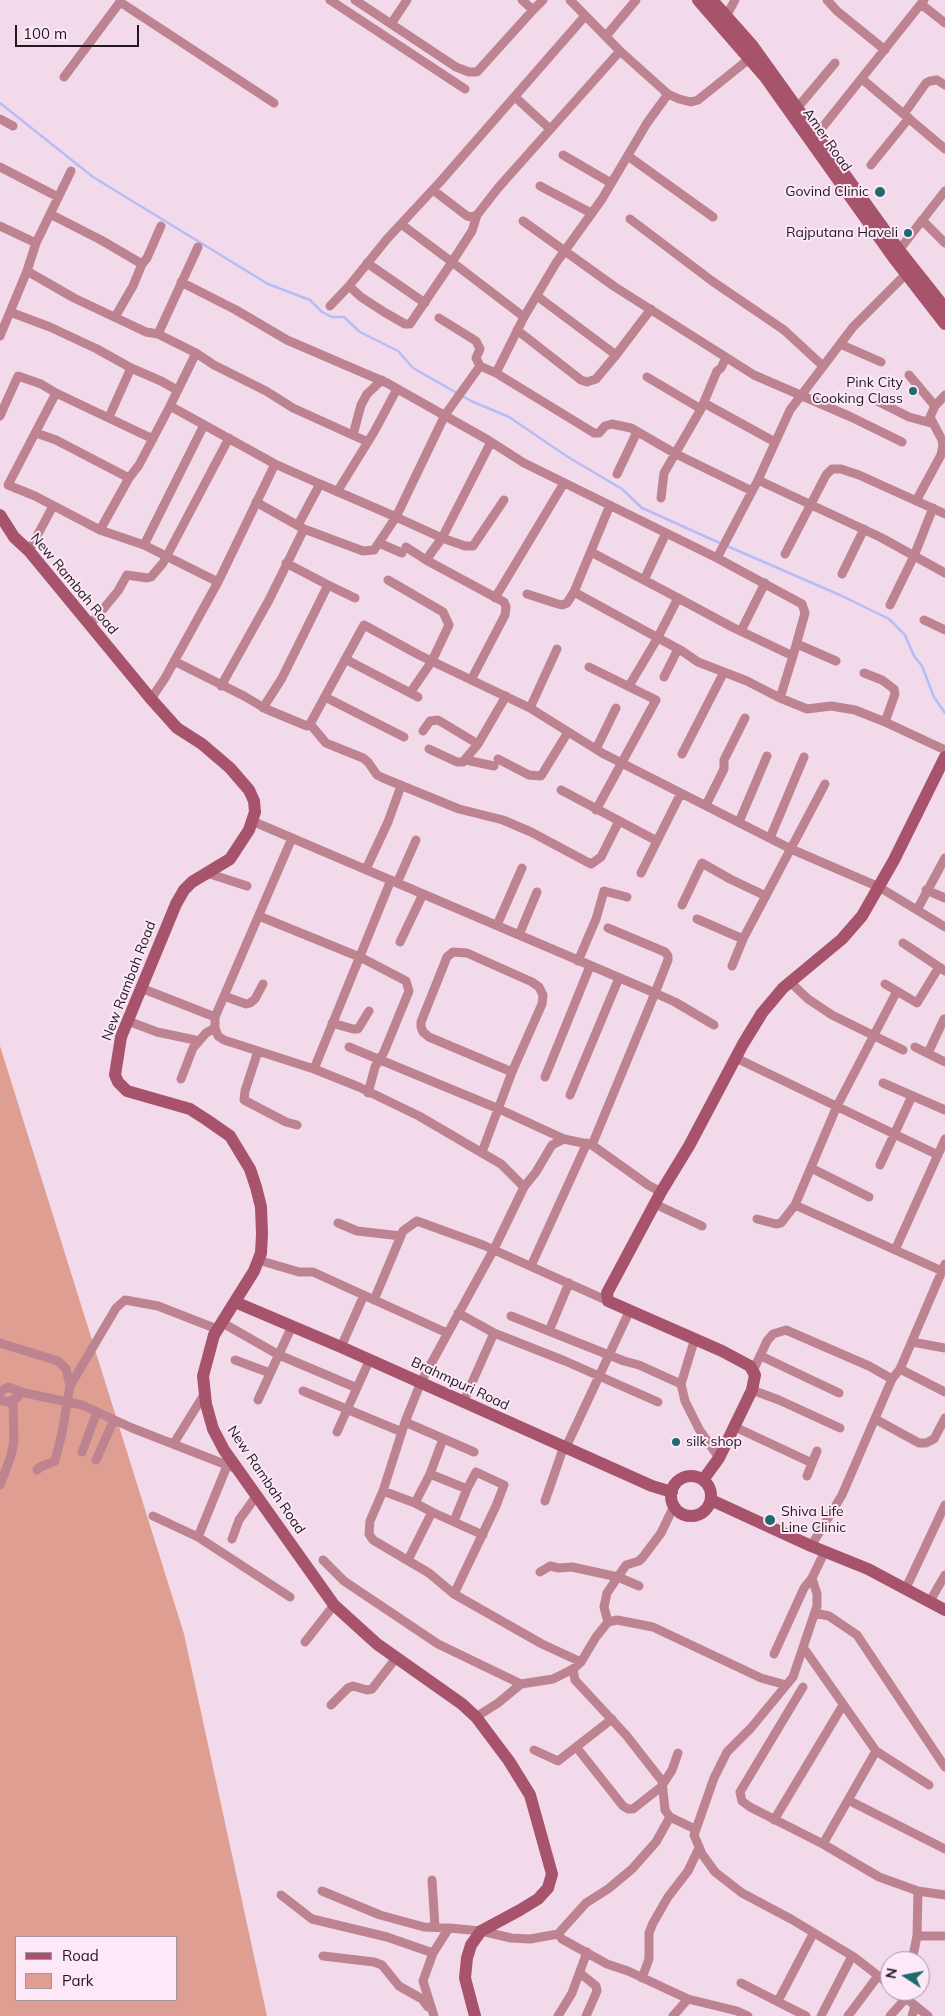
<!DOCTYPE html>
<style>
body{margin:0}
#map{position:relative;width:945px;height:2016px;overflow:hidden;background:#f2daeb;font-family:Mulish,sans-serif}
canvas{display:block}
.legend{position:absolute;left:15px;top:1936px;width:162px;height:65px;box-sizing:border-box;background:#fce8f7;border:1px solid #a495a1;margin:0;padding:6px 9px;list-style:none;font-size:15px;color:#21191f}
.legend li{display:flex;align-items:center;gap:10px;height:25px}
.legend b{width:25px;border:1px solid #a495a1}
.north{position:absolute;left:880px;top:1951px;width:50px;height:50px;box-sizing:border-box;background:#fce8f7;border:1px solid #a495a1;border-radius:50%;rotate:281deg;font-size:14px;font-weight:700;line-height:20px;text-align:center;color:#21191f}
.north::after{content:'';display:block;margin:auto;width:18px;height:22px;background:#1e6a6d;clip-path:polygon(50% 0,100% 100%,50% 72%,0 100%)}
.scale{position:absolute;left:15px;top:25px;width:124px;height:22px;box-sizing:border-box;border:2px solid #21191f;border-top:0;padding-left:6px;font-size:15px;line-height:18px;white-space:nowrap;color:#21191f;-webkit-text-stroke:4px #fce8f7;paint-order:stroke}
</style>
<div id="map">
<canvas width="945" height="2016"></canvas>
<ul class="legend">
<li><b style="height:6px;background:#a6536b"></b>Road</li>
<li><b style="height:14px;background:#de9e92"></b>Park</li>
</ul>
<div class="north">N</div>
<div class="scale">100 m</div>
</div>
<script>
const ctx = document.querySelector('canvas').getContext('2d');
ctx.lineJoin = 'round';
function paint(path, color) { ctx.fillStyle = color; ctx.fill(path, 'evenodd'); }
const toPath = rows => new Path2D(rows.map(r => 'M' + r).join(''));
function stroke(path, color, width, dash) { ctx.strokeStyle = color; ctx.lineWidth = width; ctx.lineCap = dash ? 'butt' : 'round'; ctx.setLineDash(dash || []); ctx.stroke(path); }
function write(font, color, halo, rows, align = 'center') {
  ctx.font = font + ' Mulish,sans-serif'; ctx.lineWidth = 4; ctx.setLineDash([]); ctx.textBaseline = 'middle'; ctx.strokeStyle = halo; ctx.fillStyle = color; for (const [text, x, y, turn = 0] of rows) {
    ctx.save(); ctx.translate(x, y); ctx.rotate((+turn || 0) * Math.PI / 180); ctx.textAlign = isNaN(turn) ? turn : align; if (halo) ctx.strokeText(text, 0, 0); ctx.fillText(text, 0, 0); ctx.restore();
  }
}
const green = toPath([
 [0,1046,184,1634,267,2016,0,2016],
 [16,1937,176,1937,176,2000,16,2000]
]);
const stream = toPath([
 [0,103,93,177,268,284,310,300,322,312,332,317,344,317,360,332,398,351,413,368,471,401,509,417,568,457,622,489,642,508,722,544],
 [727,546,840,595,889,619,905,635,914,656,922,666,934,697,945,713]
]);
const street = toPath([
 [330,0,465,89],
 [355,0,456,67,469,72,477,72,533,10,522,0],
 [570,0,620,51,668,94,679,99,691,102,698,100,749,59],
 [827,0,837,11,885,50],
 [921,4,945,23],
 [533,10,543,0],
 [724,20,735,0],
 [391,24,407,0],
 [606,36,636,0],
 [64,77,120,2,274,103],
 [862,79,945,149],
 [515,97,550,129],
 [798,107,835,63],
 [904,114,926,83,930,81,937,80,945,85],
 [0,119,13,126],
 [814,138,924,0],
 [563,155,611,183],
 [628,156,713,217],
 [871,165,909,118],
 [0,167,58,197],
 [540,186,591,213],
 [433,190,467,216,472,217,477,215,498,188,620,51],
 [50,214,101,240,142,264],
 [477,215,472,231,452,262,524,317],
 [630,219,712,281,784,330,823,366],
 [922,220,945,243],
 [523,221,615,287,754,375,851,417,902,442],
 [0,226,36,243,27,271,0,336],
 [36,243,71,171],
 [896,254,945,191],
 [367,263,425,303],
 [27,271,74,298,146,332,158,334,196,353,170,406,275,464],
 [181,282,236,310,287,340,387,383,488,440,524,463,717,558,802,604,805,613,793,656,732,627,678,598,657,639,629,686],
 [349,286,361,297,384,312,405,324,410,324,452,262,401,224],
 [537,296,616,355],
 [330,306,349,286,387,239,440,182,585,16],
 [10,312,50,327,97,349,131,368,161,381,177,390],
 [115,317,133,286,142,264,147,258,161,226],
 [439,318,476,341,480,349,476,358,480,366],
 [517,330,581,380,587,382,596,379,616,355,651,309],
 [158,334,198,247],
 [840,344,881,362],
 [196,353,214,365,266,391,293,408,368,442],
 [496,373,594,433,599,433,605,426,612,424,631,428,676,454,752,491],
 [909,375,935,406],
 [647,377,701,409],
 [56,393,8,485,35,496,100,530,144,545,204,425],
 [879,402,909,417,931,423],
 [704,403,775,442],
 [0,416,18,376,41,384,56,393,153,439],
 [109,417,131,368],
 [36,433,56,440,129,478],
 [353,435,361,405,367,394,382,380],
 [491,442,442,538,396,517,445,415,480,366,496,373,524,317,556,263,602,199,647,123,668,94],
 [617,474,637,432],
 [758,480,880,537,945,573],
 [337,492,374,432,397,389],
 [661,498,664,473,701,409,717,371,721,368,726,358],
 [916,501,941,455,943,445,942,440,930,417,935,406,945,395],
 [256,502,304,529,363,551,374,550,396,517,320,484],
 [100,530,129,478,139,465,170,406],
 [379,543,402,553],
 [144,545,218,582],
 [406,547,426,560],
 [29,551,53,506],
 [591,552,678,598],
 [785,554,826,475,832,469,841,469,859,475,945,514],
 [717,558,758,480,790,410,853,327,906,274],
 [842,574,864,529],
 [388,580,443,612,449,625,432,661,410,693],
 [644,580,666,533],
 [328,585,355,598],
 [574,592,682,651,698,662,747,681,780,698,793,656],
 [527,594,558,604,562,605,567,603,574,592,610,505],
 [495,598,564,483],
 [890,605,914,556,933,508],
 [924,620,945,630],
 [90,625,118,591,127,575,147,578,151,577,163,563,229,438],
 [741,631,765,583],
 [797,644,836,661],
 [345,659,418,697],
 [174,661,244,696,266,709,307,726,310,724,364,625,419,655,530,708,602,753,791,849,879,887,945,927],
 [589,667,656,700,596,810],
 [864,673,882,680,894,689,895,694,885,722],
 [664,677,678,649],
 [471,680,505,615,506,607,504,602,426,560,442,538,465,546,473,546,504,500],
 [221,686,269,600,304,529],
 [325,697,404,737],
 [780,698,807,709,831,706,855,710,885,722,945,750],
 [151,699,165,678,218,582,275,464,320,484,298,525],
 [263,708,282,678,328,585,286,563],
 [530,708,557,649],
 [310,724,326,743,363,758,368,762,377,775,383,778,459,809,503,820,531,832,591,864,601,857,619,821],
 [423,731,430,721,438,720,478,744],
 [429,749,457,762,463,762,478,744,506,696],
 [596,749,616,708],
 [682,754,724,672],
 [498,759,529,775,541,776,568,732],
 [466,760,494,766],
 [561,790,657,841],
 [706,805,724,769,724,760,745,718],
 [252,821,655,993,592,1145],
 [739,822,767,756],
 [292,838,215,1017,215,1028,218,1036,224,1040,314,1069,359,1087,419,1116,501,1164,524,1187],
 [770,838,804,757],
 [366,869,388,822,401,786],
 [207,873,247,886],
 [641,873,681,793],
 [397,883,416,840],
 [926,890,945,898],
 [682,905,702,863,730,879,766,896],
 [917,910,945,858],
 [259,916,362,958,406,981,409,991,384,1052,375,1067,368,1093],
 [697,919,743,939],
 [497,925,522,868],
 [608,928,665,952,668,956,668,960,655,993,675,1002,714,1025],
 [519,935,537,892],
 [400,942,423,894],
 [903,943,945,971],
 [578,961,596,919,604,891,627,897],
 [732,966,743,939,825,784],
 [790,982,808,999,832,1015,903,1050],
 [885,984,917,1003,939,967],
 [141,988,215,1017],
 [224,996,246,1004,250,1003,255,999,263,984],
 [128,1021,157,1032,195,1040],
 [332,1023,353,1029,358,1029,369,1011],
 [349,1047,499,1109,564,1139],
 [915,1047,945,1062],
 [258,1051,245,1091,244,1100,286,1122,297,1125],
 [928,1053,944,1019],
 [736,1058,938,1155],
 [314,1069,391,880],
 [545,1077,590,966],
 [181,1079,193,1048,206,1033,215,1028],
 [883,1083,945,1110],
 [570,1095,619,978],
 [482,1152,512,1072,429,1037,423,1032,421,1027,421,1022,447,957,453,952,467,953,532,982,539,987,543,995,542,1004,512,1072],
 [880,1165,912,1096],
 [811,1168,869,1197],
 [655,1204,702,1226],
 [795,1205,942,1271],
 [757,1219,776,1224,781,1223,795,1205,837,1106,897,991],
 [338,1223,357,1231,401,1236],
 [895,1250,945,1139],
 [258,1260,299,1272,313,1272,447,1333],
 [531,1266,587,1143],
 [374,1300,403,1231,417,1221,483,1245,608,1301],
 [458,1313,494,1333,565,1361,658,1402],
 [511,1316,624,1361,639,1365,681,1384],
 [221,1322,279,1355,357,1388],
 [549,1331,569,1283],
 [695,1338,681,1384,685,1401,699,1429,719,1458],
 [912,1342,945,1348],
 [0,1343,58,1361,66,1369,70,1386,62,1433,55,1461,40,1467,37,1470],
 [341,1347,364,1295],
 [761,1356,839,1393],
 [235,1360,270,1373],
 [900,1369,945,1392],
 [753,1371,767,1341,773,1334,786,1330,869,1366,892,1379,900,1369,945,1264],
 [70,1386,116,1308,125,1300,158,1306,217,1329],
 [752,1390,779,1400,840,1428],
 [303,1391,402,1432],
 [0,1392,8,1387,25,1393,82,1405,132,1428,237,1469],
 [0,1398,3,1401,8,1402,18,1397],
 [258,1400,292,1326],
 [463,1403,494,1333],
 [875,1419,919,1443,926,1443,934,1439,945,1418],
 [405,1422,383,1491,370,1521,369,1534,373,1540,429,1573,454,1594],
 [735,1427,812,1463],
 [337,1432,370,1359],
 [443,1439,430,1474,467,1489],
 [174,1443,205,1393],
 [566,1447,630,1310],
 [82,1452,97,1412],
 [474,1452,405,1422,421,1382,494,1249,524,1187,536,1172,552,1145,564,1139,592,1145,648,1185,661,1192],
 [96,1460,114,1420],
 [430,1474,415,1503,432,1512],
 [807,1476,817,1451],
 [0,1485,11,1456,14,1441,13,1400],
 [383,1491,415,1503],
 [545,1501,564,1446],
 [153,1516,198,1537,290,1597],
 [454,1521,467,1489,476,1472,504,1485,496,1506,454,1594,542,1644,581,1662],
 [198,1537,227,1466],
 [232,1539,239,1520,257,1495],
 [811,1546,842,1495,892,1379],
 [825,1551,812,1578,817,1594,817,1606,793,1677,751,1728,727,1752,714,1778,694,1835,702,1854,715,1872,742,1893,791,1919,854,1957,890,1985],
 [323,1560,344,1581,438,1644,521,1684],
 [408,1560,432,1512,483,1535],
 [540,1572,550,1566,559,1568,572,1567,618,1577,639,1586],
 [906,1588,945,1505],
 [930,1601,945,1575],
 [815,1613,829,1616,857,1635,945,1767],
 [608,1622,604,1607,607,1593,626,1565,639,1561,643,1557,661,1533,674,1506],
 [305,1642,334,1605],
 [803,1647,876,1751,929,1785],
 [774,1654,804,1588,812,1578],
 [803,1687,740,1792,742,1801,750,1807,823,1844,879,1877,918,1891,917,1936,912,1961],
 [331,1705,348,1688,353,1686,367,1690,372,1689,396,1658],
 [476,1717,498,1703,521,1684,553,1679,573,1669,581,1662,596,1637,608,1622,617,1620,653,1627,761,1678,786,1685],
 [577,1748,623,1806,628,1809,633,1809,661,1787,672,1770,678,1753],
 [534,1750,558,1761,612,1719],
 [848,1800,945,1849],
 [670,1817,695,1829],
 [774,1820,843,1705],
 [823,1844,876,1751],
 [432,1880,435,1927],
 [322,1891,380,1915,424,1927,449,1928],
 [918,1891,945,1895],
 [281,1895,312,1919,387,1937,433,1953],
 [558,1934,562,1939,607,1964,628,1971,688,1999],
 [917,1936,945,1936],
 [323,1956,374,1962,382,1965,399,1986,422,1999,428,2007],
 [580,1973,596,1986,597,1991,586,2016],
 [642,1978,649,1959,649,1933,653,1923,668,1897,688,1871,699,1848],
 [741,1983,806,2016],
 [897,1991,928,2016],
 [778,2001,813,1934],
 [434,2016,423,1981,433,1953,449,1928,481,1931,511,1938,530,1939,558,1934,586,1903,608,1889,632,1869,656,1842,670,1817,665,1810,662,1781,626,1735,575,1680,573,1669],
 [558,2016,572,1993,587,1952],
 [673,2016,688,1999,737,2011,748,2016],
 [821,2016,852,1956],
 [848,2016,878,1976],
 [890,2016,906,1998,907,1993],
 [912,2016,915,2006]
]);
const secondary = toPath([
 [698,0,765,77,893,257,945,324],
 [712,0,752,45,899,250,945,308],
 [0,515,14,537,29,551,151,699,177,728,202,744,230,768,249,790,254,801,255,812,249,830,230,859,192,882,184,890,176,904,121,1037,115,1075,118,1082,127,1091,190,1109,207,1120,230,1136,250,1169,256,1187,261,1207,262,1234,261,1253,254,1271,214,1335,203,1376,206,1404,213,1429,224,1450,334,1605,377,1644,462,1704,476,1717,509,1761,530,1795,552,1874,548,1888,538,1899,520,1910,481,1931,471,1945,467,1958,465,1978,475,2016],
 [235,1302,341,1347,652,1486,672,1492],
 '671 1496a20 20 0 1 1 40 0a20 20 0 1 1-40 0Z',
 [703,1480,719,1458,752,1390,755,1375,750,1366,722,1351,608,1301,607,1293,661,1192,689,1146,743,1044,762,1013,783,988,842,939,862,916,894,860,945,757],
 [711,1500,811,1546,868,1569,945,1610]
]);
const markers = [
 [880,192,6,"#1e6a6d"],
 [908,233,5,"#1e6a6d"],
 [913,391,5,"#1e6a6d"],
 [676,1442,5,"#1e6a6d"],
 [770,1520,6,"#1e6a6d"]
];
const streetNames = [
 ["Amer Road",827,140,55],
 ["New Rambah Road",74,584,50],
 ["New Rambah Road",129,981,-69],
 ["Brahmpuri Road",460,1384,25],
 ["New Rambah Road",266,1480,56]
];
const poiNames = [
 ["Govind Clinic",869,192],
 ["Rajputana Haveli",898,233],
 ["Pink City",903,383],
 ["Cooking Class",903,399],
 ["silk shop",686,1442,"left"],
 ["Shiva Life",781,1512,"left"],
 ["Line Clinic",781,1528,"left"]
];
paint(green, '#de9e92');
stroke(stream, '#b7bcf7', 2.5);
stroke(street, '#be8391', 9);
stroke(secondary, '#a6536b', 12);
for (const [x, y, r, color] of markers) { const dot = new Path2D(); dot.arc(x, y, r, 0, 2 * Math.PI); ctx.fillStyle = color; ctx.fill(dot); stroke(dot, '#fce8f7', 2); }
write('14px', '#21191f', '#fce8f7', streetNames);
write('14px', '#21191f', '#fce8f7', poiNames, 'right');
</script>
